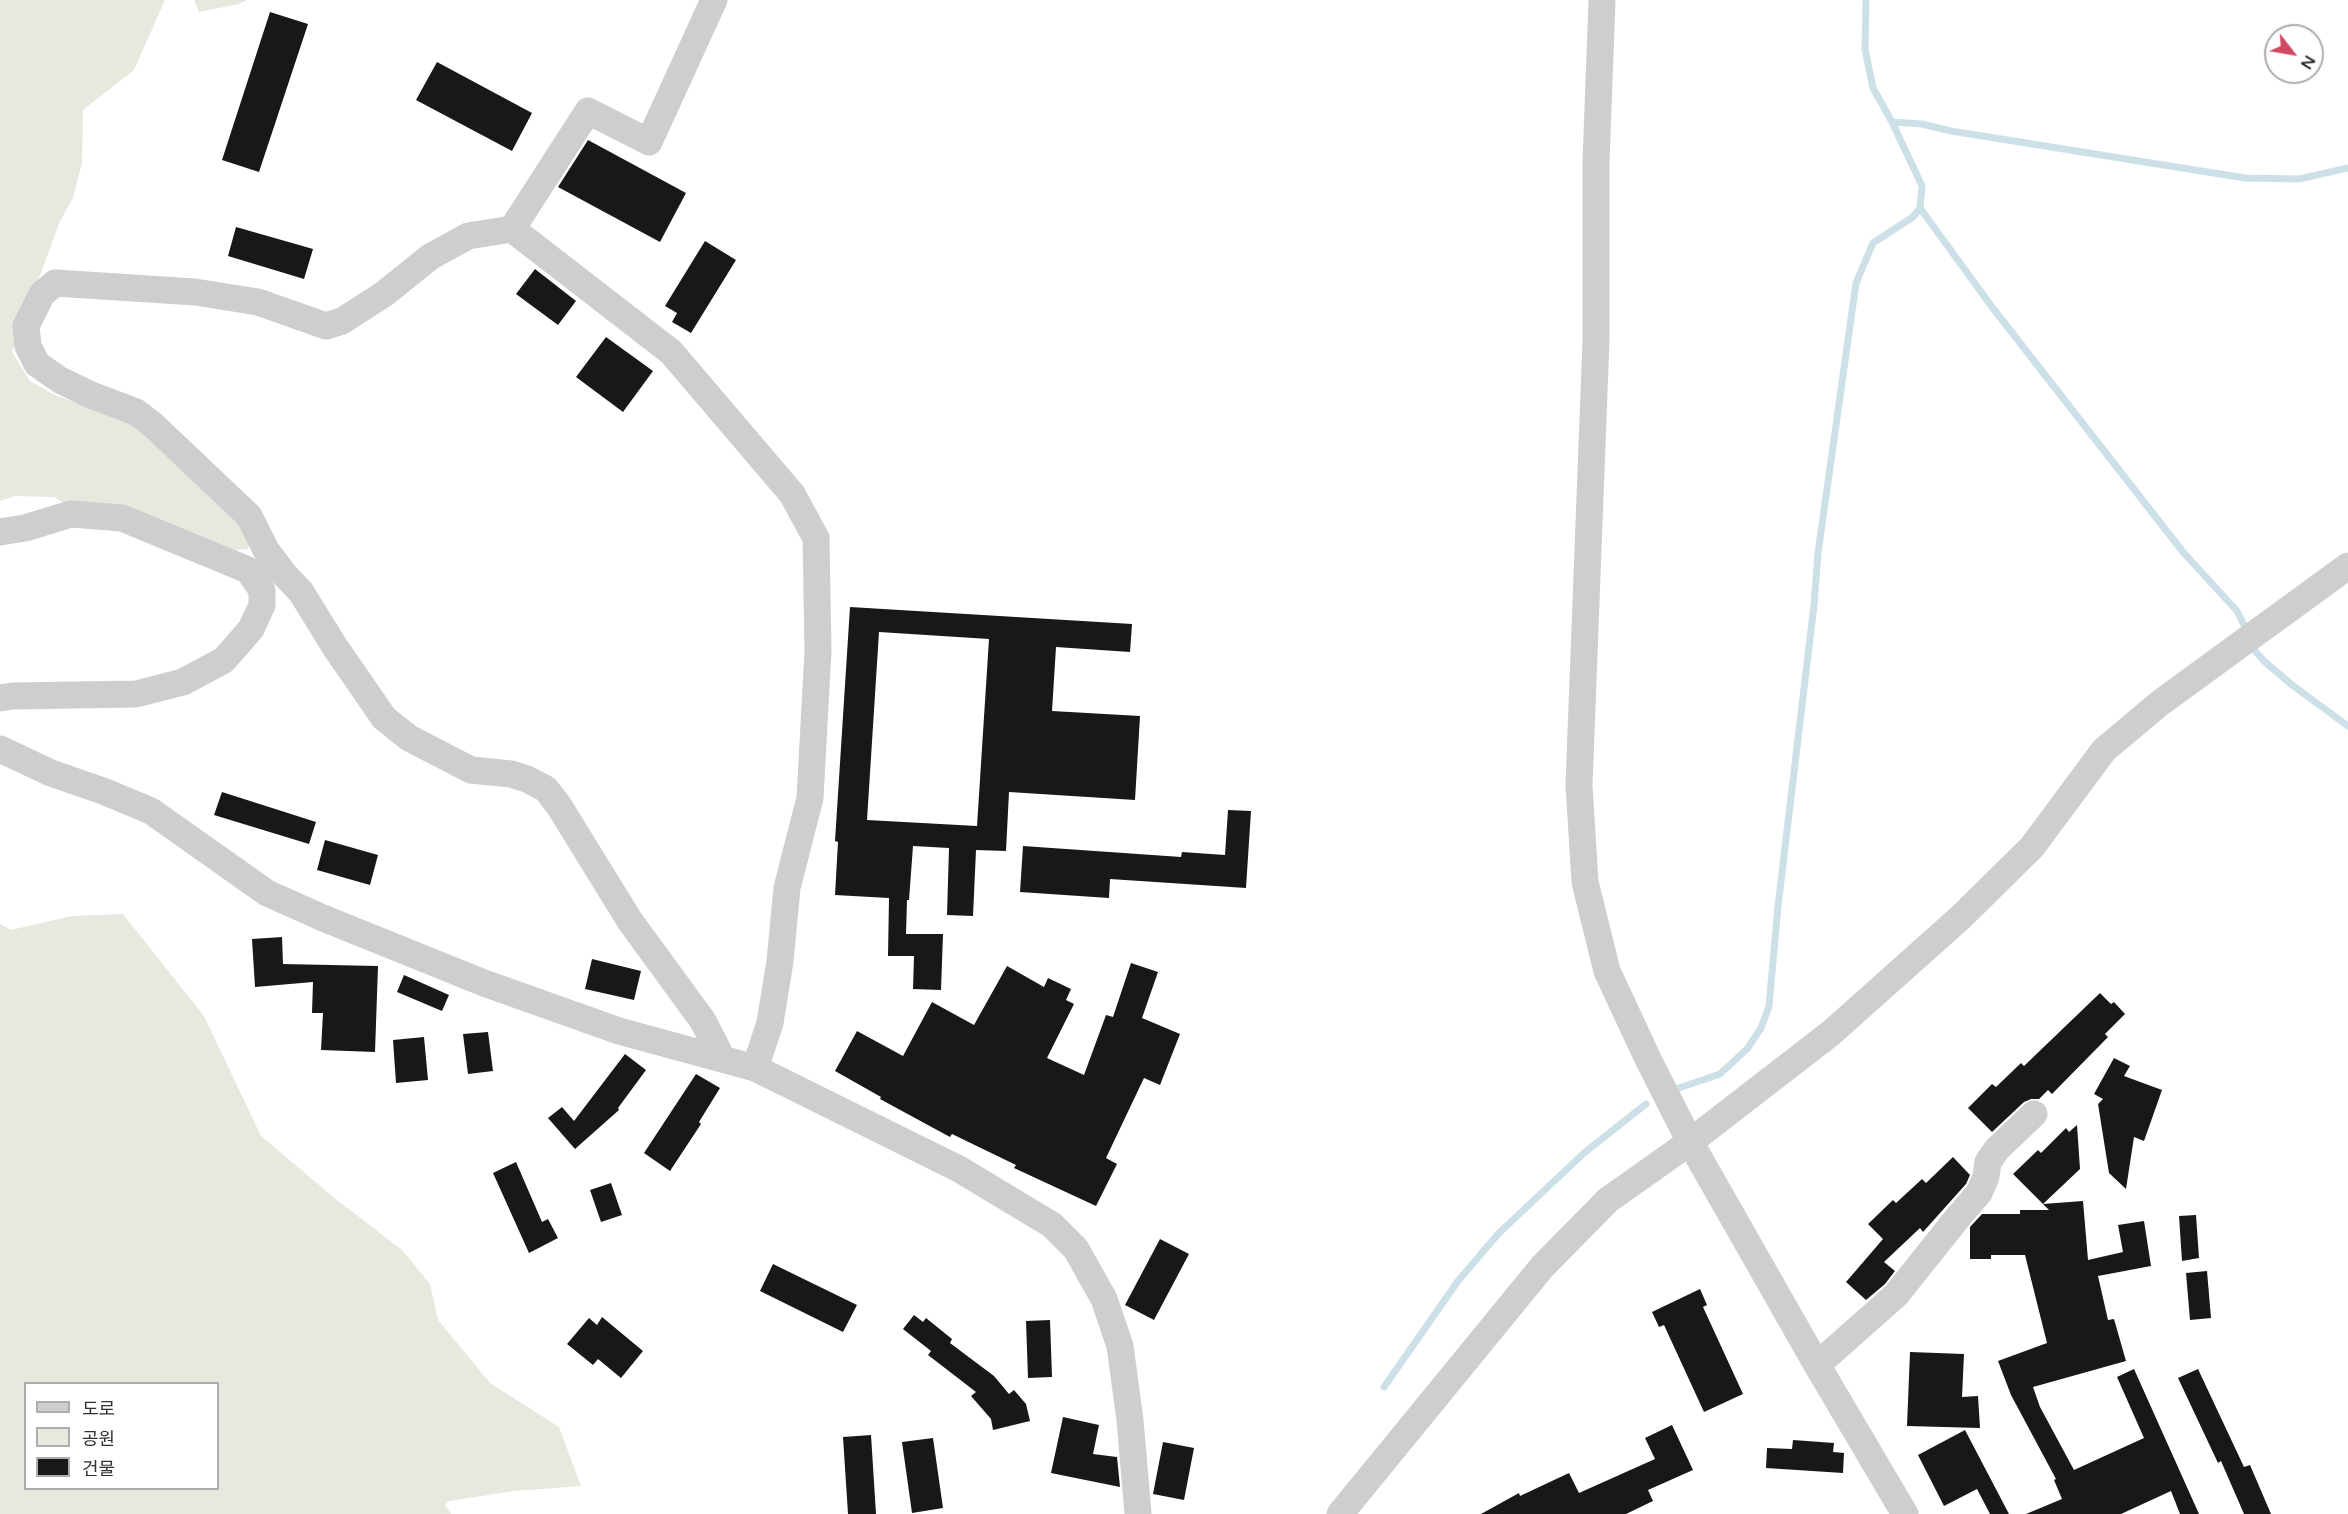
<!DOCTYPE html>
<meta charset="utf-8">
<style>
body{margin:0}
#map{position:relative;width:2348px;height:1514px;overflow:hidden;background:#fff;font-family:"Varela Round","Noto Sans KR",sans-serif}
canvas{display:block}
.legend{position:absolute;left:24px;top:1382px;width:195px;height:108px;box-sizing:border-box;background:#fff;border:2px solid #adadad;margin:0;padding:8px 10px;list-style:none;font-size:18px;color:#313131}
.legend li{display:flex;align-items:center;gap:12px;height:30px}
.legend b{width:30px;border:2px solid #adadad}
.north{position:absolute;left:2264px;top:24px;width:60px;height:60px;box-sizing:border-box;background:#fff;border:2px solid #adadad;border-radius:50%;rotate:121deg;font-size:16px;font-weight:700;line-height:24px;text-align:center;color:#313131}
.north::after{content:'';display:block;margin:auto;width:21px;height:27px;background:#d04a62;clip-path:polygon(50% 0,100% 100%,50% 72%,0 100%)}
</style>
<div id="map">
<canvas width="2348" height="1514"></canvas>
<ul class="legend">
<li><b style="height:8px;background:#cecece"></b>도로</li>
<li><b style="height:16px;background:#e5e9de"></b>공원</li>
<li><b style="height:16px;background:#181818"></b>건물</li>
</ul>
<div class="north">N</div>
</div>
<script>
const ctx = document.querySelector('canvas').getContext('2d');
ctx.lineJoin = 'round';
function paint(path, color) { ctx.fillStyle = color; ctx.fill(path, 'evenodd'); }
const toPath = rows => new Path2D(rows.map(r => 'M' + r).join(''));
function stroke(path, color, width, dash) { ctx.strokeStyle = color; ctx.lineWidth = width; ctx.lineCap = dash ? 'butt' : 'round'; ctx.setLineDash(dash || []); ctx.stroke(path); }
const green = toPath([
 [0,0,165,0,134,70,83,110,82,163,73,198,60,221,12,352,30,381,55,395,130,423,163,444,244,523,250,539,248,549,235,550,68,505,54,497,15,496,0,501],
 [194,0,247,0,239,4,199,12],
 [123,914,204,1016,261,1136,337,1200,402,1250,430,1284,438,1320,490,1383,559,1427,581,1486,514,1491,449,1501,445,1505,451,1514,0,1514,0,924,11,930,72,916],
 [26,1384,218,1384,218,1488,26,1488]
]);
const stream = toPath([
 [1892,122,1922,124,1951,131,2245,178,2299,179,2348,168],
 [1920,208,1992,307,2183,552,2237,611,2248,633],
 [2252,643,2255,651,2264,661,2292,685,2348,726],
 [1679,1088,1720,1074,1747,1049,1761,1028,1769,1006,1778,906,1814,605,1818,553,1856,283,1873,243,1913,217,1920,208,1922,186,1892,122,1873,88,1865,49,1866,0],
 [1384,1387,1458,1281,1498,1234,1584,1153,1646,1104]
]);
const building = toPath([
 [270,12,308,24,259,172,222,160],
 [437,62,532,113,512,151,416,100],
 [588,140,686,193,660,242,558,187],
 [236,227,313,249,304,279,228,256],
 [705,241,736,260,691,333,672,322,677,313,665,306],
 [535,269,576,301,558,325,516,294],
 [606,337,653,371,623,412,576,377],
 [850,607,1132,624,1130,652,1056,647,1052,711,1140,716,1135,800,1009,792,1006,851,976,850,973,916,947,915,949,848,913,846,909,900,907,900,906,934,943,934,941,990,913,989,914,956,888,956,889,898,835,895,838,842,835,841],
 [879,632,989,639,977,826,867,820],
 [222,792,316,822,309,844,214,815],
 [1228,810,1251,811,1246,888,1110,879,1109,898,1020,892,1023,846,1181,857,1182,852,1225,855],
 [325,840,378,855,370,885,317,870],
 [282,937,283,964,378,966,375,1052,321,1050,323,1013,312,1013,313,982,255,987,252,939],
 [592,959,641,971,634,1000,585,989],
 [1131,963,1158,972,1142,1018,1180,1034,1160,1085,1144,1078,1106,1158,1117,1164,1096,1206,1014,1168,1016,1165,952,1134,950,1137,880,1099,881,1097,835,1071,857,1031,903,1056,932,1002,974,1025,1007,966,1044,987,1048,978,1071,989,1066,1000,1074,1004,1047,1058,1084,1075,1106,1015,1113,1017],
 [404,975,449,995,442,1011,397,992],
 [2100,993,2111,1004,2114,1002,2125,1014,2105,1034,2108,1037,2052,1094,2048,1090,2039,1099,2031,1099,2024,1102,1992,1132,1968,1108,1992,1084,1996,1087,2021,1063,2024,1066],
 [488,1032,493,1071,468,1074,463,1034],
 [424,1037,428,1080,396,1083,393,1040],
 [625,1054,646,1070,618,1108,619,1110,575,1149,548,1118,562,1107,574,1121],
 [2114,1058,2130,1066,2124,1076,2162,1090,2144,1141,2134,1137,2126,1189,2109,1173,2098,1104,2103,1099,2094,1094],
 [696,1074,720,1088,699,1122,701,1124,670,1171,644,1153],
 [2077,1125,2080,1169,2043,1204,2013,1174,2038,1150,2041,1153,2066,1128,2069,1132],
 [1953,1157,1970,1175,1966,1184,1923,1232,1920,1228,1884,1262,1895,1271,1885,1284,1866,1300,1846,1282,1883,1239,1868,1224,1893,1200,1896,1203,1922,1179,1926,1183],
 [516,1162,542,1222,548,1219,558,1238,529,1253,493,1173],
 [611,1183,622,1215,601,1222,590,1190],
 [2083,1201,2088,1260,2123,1252,2118,1225,2144,1221,2151,1266,2098,1276,2108,1320,2114,1319,2126,1361,2033,1387,2040,1407,2074,1470,2144,1438,2117,1377,2134,1369,2199,1514,2180,1514,2171,1491,2121,1514,2026,1514,2062,1499,2054,1480,2056,1479,2011,1395,1998,1361,2047,1343,2025,1255,1991,1255,1991,1259,1970,1259,1970,1227,1982,1214,2020,1214,2020,1210,2049,1210,2043,1204],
 [2196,1215,2199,1258,2182,1261,2179,1216],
 [1160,1239,1189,1254,1154,1320,1125,1305],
 [773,1264,857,1305,843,1332,760,1291],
 [2207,1271,2211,1318,2190,1320,2186,1273],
 [1700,1289,1707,1305,1703,1307,1743,1394,1704,1412,1664,1325,1659,1327,1652,1312],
 [914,1315,923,1322,926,1318,952,1339,950,1343,994,1376,1009,1394,1014,1390,1026,1404,1030,1421,993,1430,991,1419,971,1396,976,1392,928,1355,931,1351,903,1329],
 [602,1317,643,1351,621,1378,598,1359,593,1365,567,1344,589,1318,597,1325],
 [1050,1320,1052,1377,1028,1378,1026,1321],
 [1910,1352,1964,1354,1962,1397,1978,1396,1980,1428,1907,1426],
 [2198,1369,2244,1467,2250,1465,2271,1514,2244,1514,2221,1461,2218,1463,2178,1378],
 [1063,1417,1099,1425,1093,1454,1117,1457,1120,1487,1051,1473],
 [1672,1425,1693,1470,1648,1490,1653,1501,1626,1514,1481,1514,1519,1493,1520,1496,1569,1473,1579,1493,1655,1459,1645,1438],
 [1965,1430,2009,1514,1990,1514,1977,1489,1944,1506,1918,1455],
 [871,1435,876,1514,848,1514,843,1437],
 [933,1438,943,1508,912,1513,902,1442],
 [1793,1440,1834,1443,1833,1452,1844,1453,1843,1473,1766,1468,1767,1448,1792,1449],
 [1163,1442,1194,1448,1184,1500,1153,1494]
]);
const minor = toPath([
 [714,0,649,142,588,111,512,229,468,236,430,257,384,294,342,321,326,326,258,302,195,292,55,283,42,294,26,326,28,346,37,364,60,380,91,395,136,412,153,425,249,516,266,550,284,574,301,592,335,647,384,718,409,738,471,770,511,774,527,779,546,789,559,806,630,921,703,1021,722,1058],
 [1602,0,1596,162,1596,340,1579,785,1585,882,1607,971,1648,1059,1690,1142,1817,1365,1905,1514],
 [512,229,671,352,792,494,816,538,818,651,810,798,787,888,780,961,770,1023,755,1068],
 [0,532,25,528,71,514,122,518,248,570,262,590,262,605,251,629,224,660,183,682,136,694,13,696,0,698],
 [0,749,51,773,103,791,151,811,267,893,323,918,484,983,619,1031,755,1068,959,1169,1052,1225,1076,1249,1104,1299,1120,1346,1130,1420,1138,1514],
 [1817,1365,1896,1295,1959,1216,1979,1193,1986,1177,1988,1162,1997,1149,2034,1114],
 [1340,1514,1542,1267,1608,1200,1690,1142,1831,1033,1961,917,2032,847,2104,750,2160,703,2348,566]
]);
paint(green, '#e5e9de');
stroke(stream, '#cde0e7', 7);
paint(building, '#181818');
stroke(minor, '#cecece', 27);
</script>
